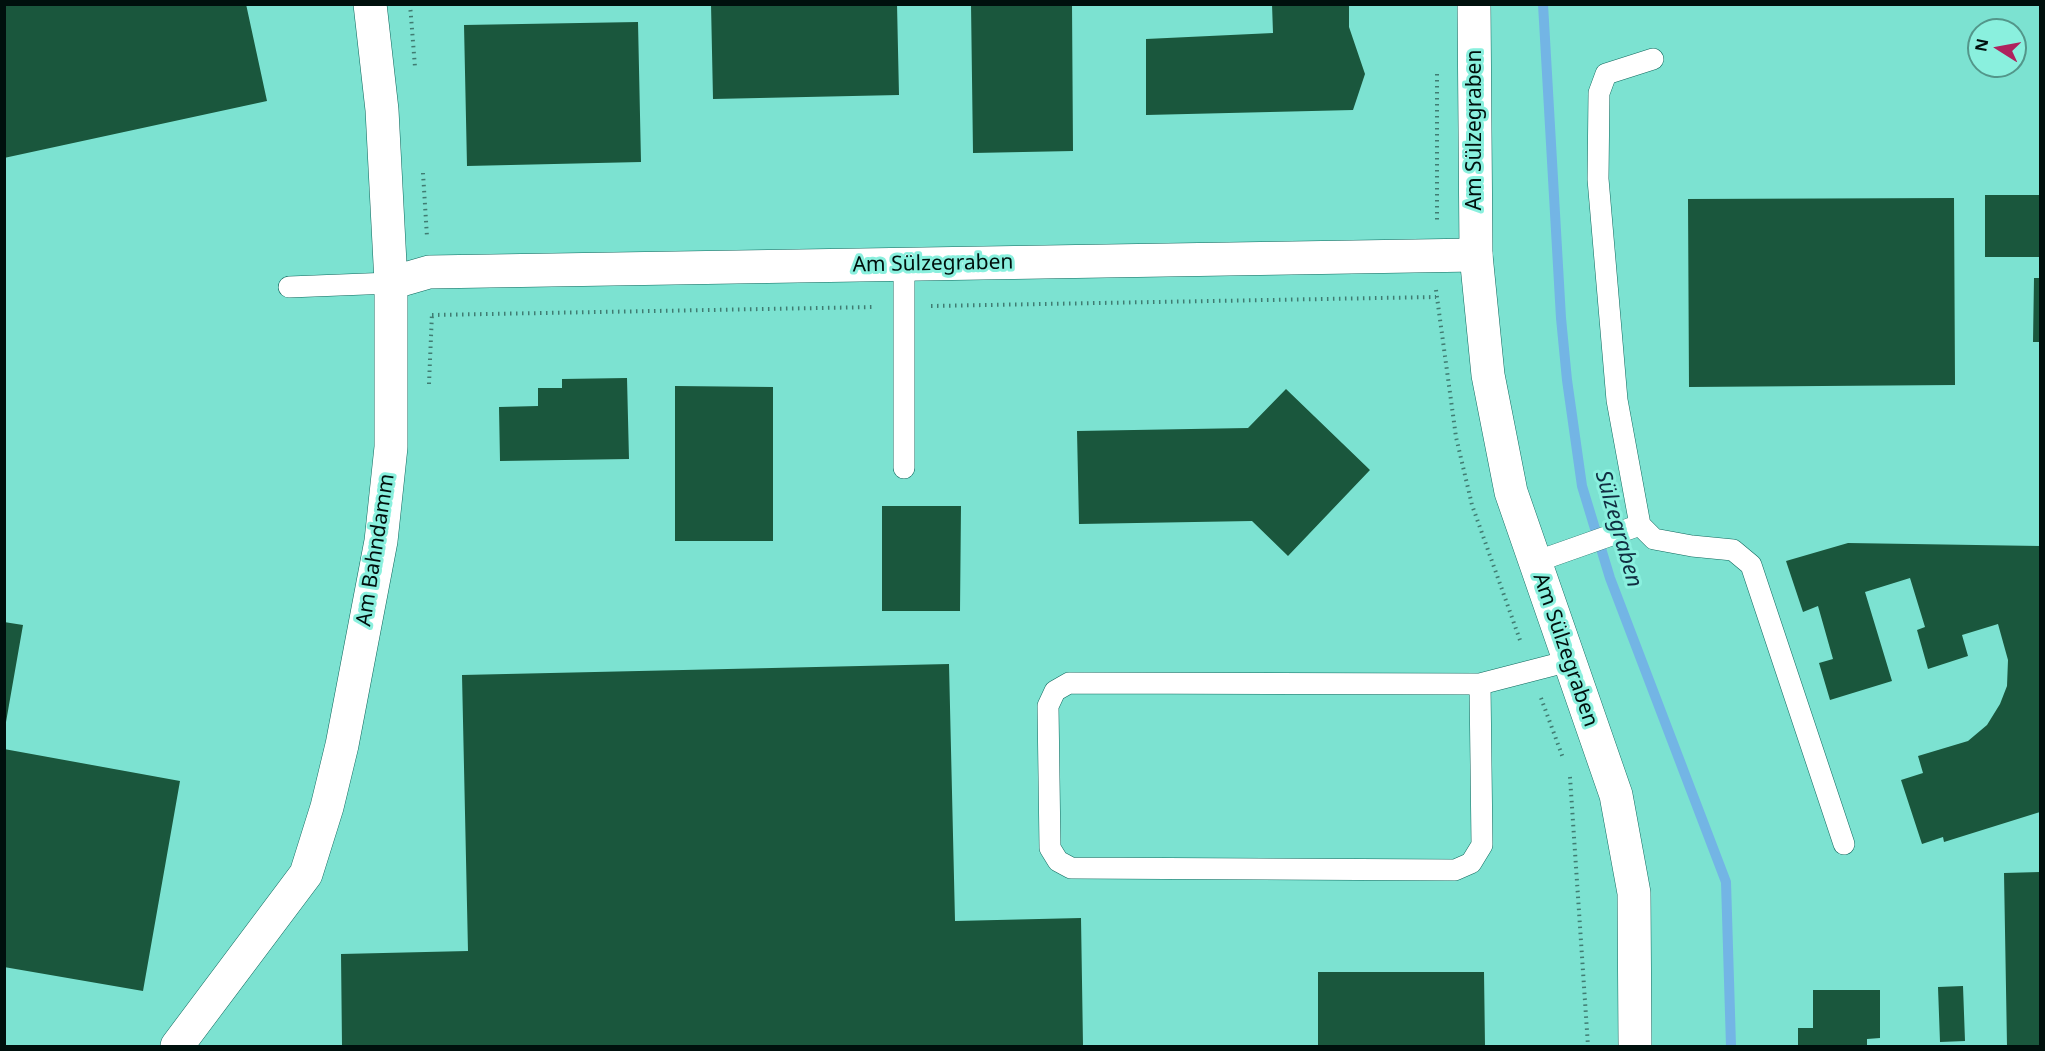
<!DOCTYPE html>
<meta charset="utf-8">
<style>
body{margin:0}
#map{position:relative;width:2045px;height:1051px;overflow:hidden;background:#7ce2d1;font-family:"Noto Sans",sans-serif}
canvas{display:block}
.frame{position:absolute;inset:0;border:6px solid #00100d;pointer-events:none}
.north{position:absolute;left:1967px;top:18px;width:60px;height:60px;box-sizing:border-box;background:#8af0de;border:2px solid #53968a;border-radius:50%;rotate:281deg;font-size:16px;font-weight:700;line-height:24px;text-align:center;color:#00100d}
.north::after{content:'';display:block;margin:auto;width:21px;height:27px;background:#af225d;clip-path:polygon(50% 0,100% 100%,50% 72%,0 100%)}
</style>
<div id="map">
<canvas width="2045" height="1051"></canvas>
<div class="frame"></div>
<div class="north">N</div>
</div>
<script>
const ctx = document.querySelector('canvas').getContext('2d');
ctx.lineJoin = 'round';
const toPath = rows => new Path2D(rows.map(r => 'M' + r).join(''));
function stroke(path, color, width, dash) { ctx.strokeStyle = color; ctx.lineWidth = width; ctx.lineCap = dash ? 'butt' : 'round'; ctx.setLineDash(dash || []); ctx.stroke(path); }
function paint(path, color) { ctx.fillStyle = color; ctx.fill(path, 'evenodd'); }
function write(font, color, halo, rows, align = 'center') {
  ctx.font = font + ' "Noto Sans",sans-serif'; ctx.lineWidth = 6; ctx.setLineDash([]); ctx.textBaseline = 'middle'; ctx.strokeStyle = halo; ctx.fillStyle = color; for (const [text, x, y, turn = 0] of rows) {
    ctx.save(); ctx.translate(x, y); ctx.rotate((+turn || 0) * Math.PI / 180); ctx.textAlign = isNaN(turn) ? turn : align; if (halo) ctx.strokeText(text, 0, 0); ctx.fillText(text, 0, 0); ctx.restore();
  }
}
const stream = toPath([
 [1543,4,1561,318,1567,380,1582,486,1610,578,1726,882,1731,1046]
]);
const building = toPath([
 [4,4,246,4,267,101,4,158],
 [711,4,897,4,899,95,713,99],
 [971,4,1072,4,1073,151,973,153],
 [1272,4,1349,4,1349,27,1365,74,1353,110,1146,115,1146,39,1273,33],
 [638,22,641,162,467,166,464,25],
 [1985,195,2040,195,2040,257,1985,257],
 [1954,198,1955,385,1689,387,1688,199],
 [2034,278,2040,278,2040,342,2033,342],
 [627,378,629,459,500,461,499,407,538,406,538,388,562,388,562,379],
 [675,386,773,387,773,541,675,541],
 [1286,389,1370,470,1288,556,1252,521,1079,524,1077,431,1248,428],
 [882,506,961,506,960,611,882,611],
 [1848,543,2040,546,2040,812,1944,842,1943,837,1922,844,1901,780,1923,773,1918,756,1968,741,1987,725,2000,704,2007,686,2008,660,1998,624,1962,635,1968,656,1928,669,1917,630,1925,627,1910,578,1865,592,1892,681,1830,700,1819,663,1833,659,1818,606,1803,612,1786,561],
 [4,622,23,625,6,722,4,722],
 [949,664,955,921,1081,918,1083,1046,342,1046,341,954,468,951,462,675],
 [4,749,180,781,143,991,4,967],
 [2040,872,2040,1046,2007,1046,2004,873],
 [1318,972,1484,972,1485,1046,1318,1046],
 [1963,986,1965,1041,1940,1042,1938,987],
 [1813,990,1880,990,1880,1038,1867,1039,1867,1046,1798,1046,1798,1028,1813,1028]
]);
const path = toPath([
 [410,4,415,67],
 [1437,74,1437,223],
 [423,173,427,237],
 [1436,290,1456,437,1472,505,1521,643],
 [931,306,1436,297],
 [432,315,875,307],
 [429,384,432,313],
 [1541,698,1563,758],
 [1570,777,1588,1046]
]);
const lane = toPath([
 [289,287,391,283],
 [904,468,904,265],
 [1640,525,1654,539,1692,546,1733,550,1751,565,1844,844],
 [1535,562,1640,525,1617,400,1598,179,1599,93,1606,74,1653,59],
 [1480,684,1069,683,1055,691,1048,706,1050,848,1058,861,1071,868,1455,870,1471,863,1482,845,1480,684,1569,661]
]);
const street = toPath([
 [391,283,429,272,1476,255],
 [177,1046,306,874,327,807,342,745,381,541,391,447,391,283,382,110,370,4]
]);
const secondary = toPath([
 [1474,4,1476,255,1488,375,1511,492,1616,795,1634,893,1635,1046]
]);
const streetNames = [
 ["Am Sülzegraben",1475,130,-90],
 ["Am Sülzegraben",933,264,-1],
 ["Am Bahndamm",376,550,-81],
 ["Am Sülzegraben",1565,650,71]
];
const waterNames = [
 ["Sülzegraben",1618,529,74]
];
stroke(stream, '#73b5e5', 10);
paint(building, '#1a573d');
stroke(lane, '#0f685d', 22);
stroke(street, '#0f685d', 34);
stroke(secondary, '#0f685d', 34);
stroke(path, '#407c72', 4, [1.5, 4.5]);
stroke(lane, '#fff', 21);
stroke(street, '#fff', 33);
stroke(secondary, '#fff', 33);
write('21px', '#00100d', '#8af0de', streetNames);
write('italic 22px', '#102d41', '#8af0de', waterNames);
</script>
